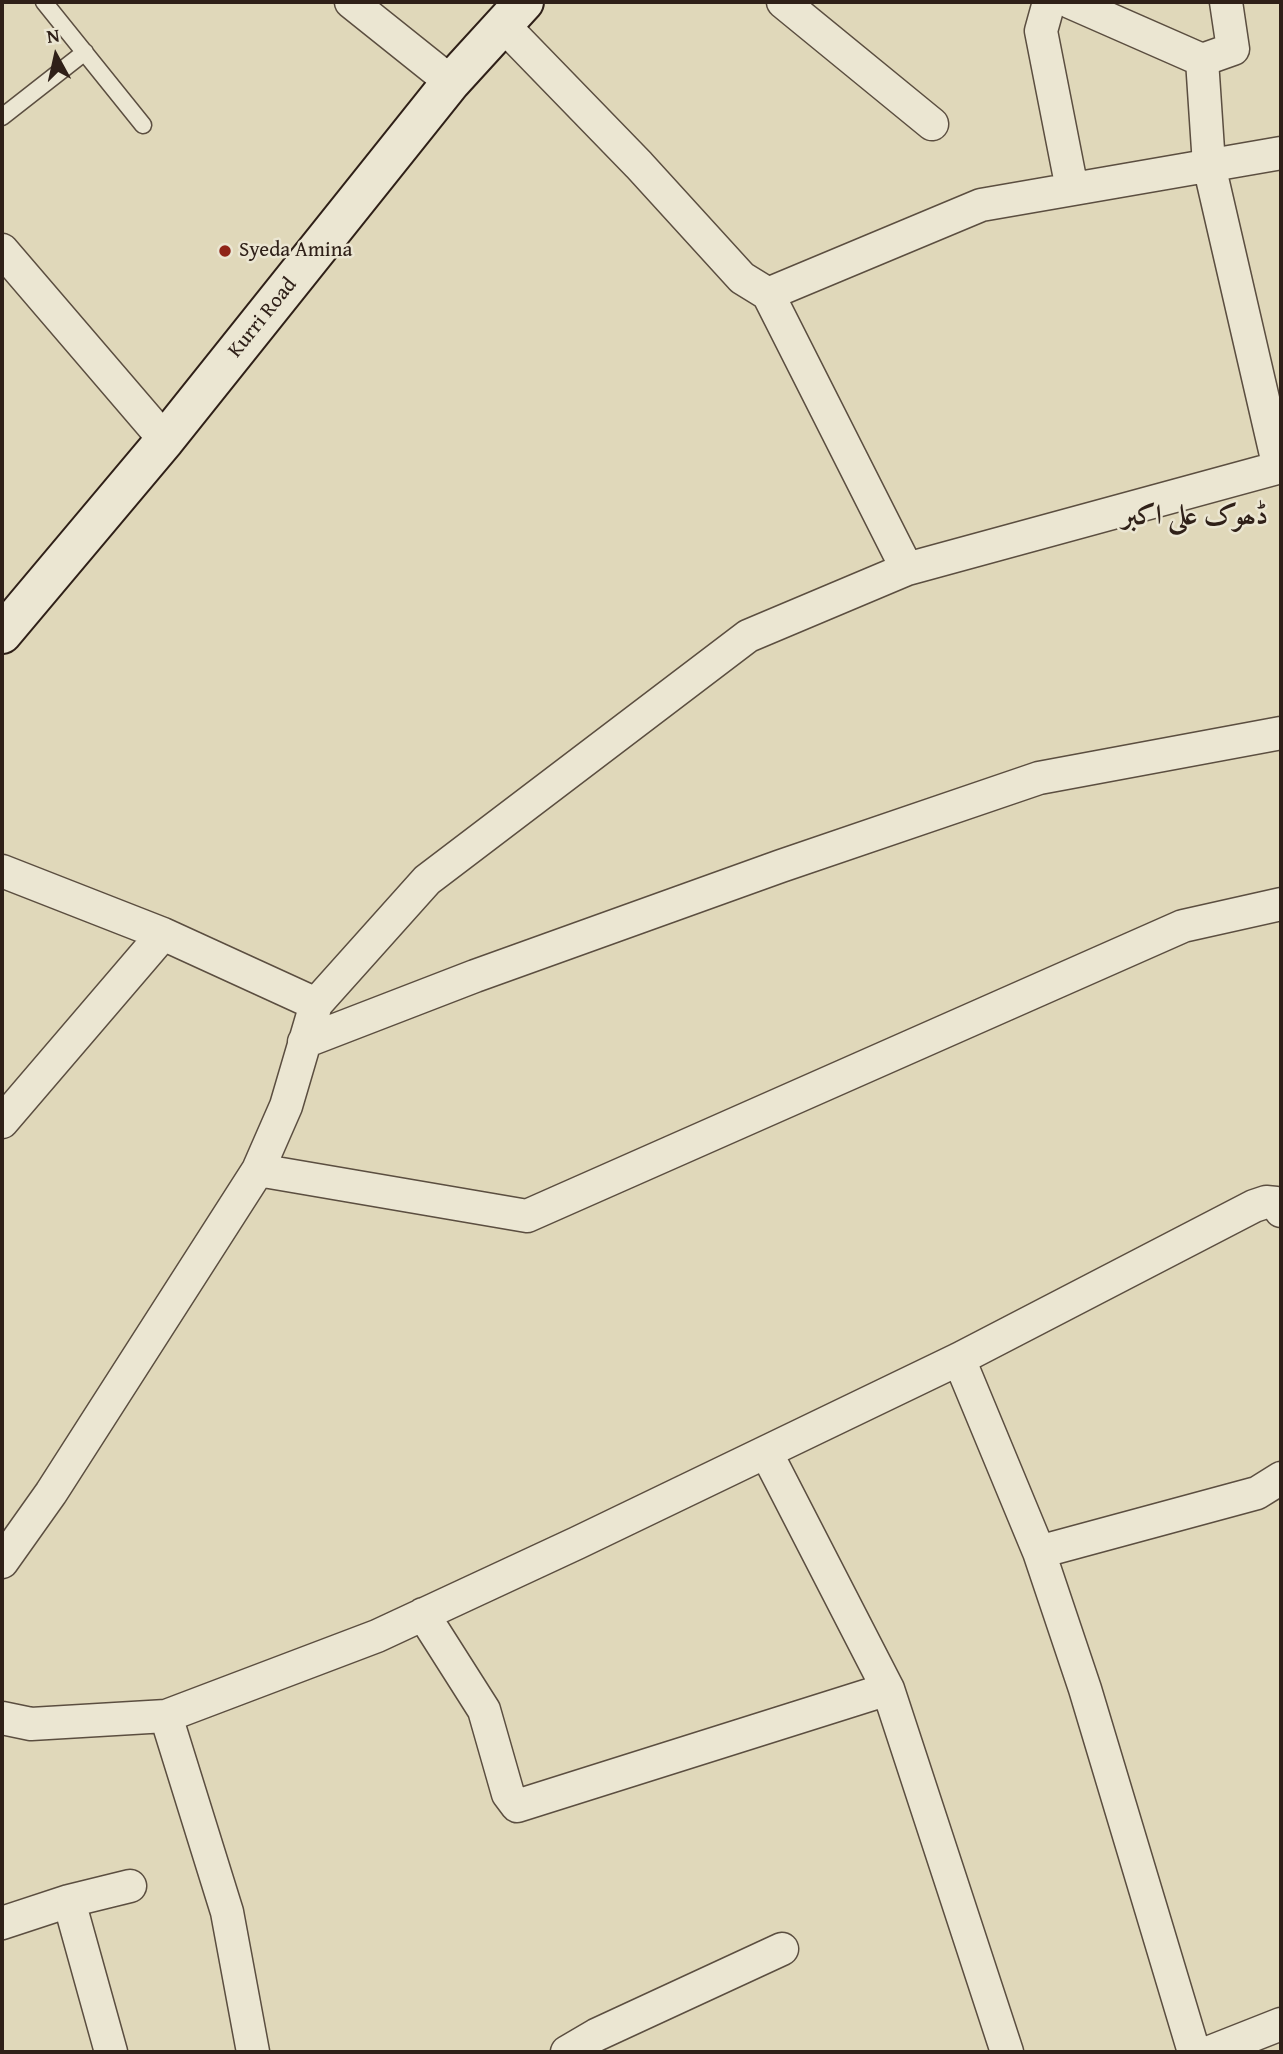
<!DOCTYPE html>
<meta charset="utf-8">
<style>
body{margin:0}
#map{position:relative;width:1283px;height:2054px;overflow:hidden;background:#e0d8ba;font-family:"Gentium Book Plus",serif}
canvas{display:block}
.frame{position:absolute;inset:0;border:4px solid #2f2018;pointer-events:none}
.north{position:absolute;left:21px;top:21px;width:70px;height:70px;-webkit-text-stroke:5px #ebe6d2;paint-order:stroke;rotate:352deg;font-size:19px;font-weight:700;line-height:28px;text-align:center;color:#2f2018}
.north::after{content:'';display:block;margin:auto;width:24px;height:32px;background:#2f2018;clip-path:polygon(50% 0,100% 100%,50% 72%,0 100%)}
</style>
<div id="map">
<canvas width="1283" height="2054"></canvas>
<div class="frame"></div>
<div class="north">N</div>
</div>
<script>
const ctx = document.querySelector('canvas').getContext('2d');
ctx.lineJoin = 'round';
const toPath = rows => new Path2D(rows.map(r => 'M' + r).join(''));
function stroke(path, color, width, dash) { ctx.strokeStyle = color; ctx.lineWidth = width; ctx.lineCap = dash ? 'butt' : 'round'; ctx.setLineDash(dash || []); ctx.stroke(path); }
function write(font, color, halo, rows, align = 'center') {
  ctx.font = font + ' "Gentium Book Plus",Amiri,serif'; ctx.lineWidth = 5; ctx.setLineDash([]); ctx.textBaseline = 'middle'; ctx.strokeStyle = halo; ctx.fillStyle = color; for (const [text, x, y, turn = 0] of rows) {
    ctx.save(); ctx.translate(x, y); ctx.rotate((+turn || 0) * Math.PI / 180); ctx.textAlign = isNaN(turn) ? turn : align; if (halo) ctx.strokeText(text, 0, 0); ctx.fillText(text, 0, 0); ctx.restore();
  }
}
const lane = toPath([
 [44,2,143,125],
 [2,117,85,52]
]);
const street = toPath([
 [351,2,451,82],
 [783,2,932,124],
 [1049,2,1041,31,1072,189],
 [1070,2,1202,60,1209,165,1279,468],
 [504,26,639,165,742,278,768,294,907,569],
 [1202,60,1233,49,1226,2],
 [2,250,165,440],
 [768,294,981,205,1281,153],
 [2,871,163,934,316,1004,286,1106,258,1170,51,1493,2,1562],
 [316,1004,427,880,748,636,907,569,1281,467],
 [304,1042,475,976,781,866,1039,778,1281,733],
 [2,1122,163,934],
 [258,1170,527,1216,1183,926,1281,904],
 [959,1359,1039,1552,1085,1689,1194,2052],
 [766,1452,888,1689,1007,2052],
 [1039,1552,1257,1493,1281,1478],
 [423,1614,484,1710,508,1794,517,1806,888,1689],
 [166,1716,227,1912,253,2052],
 [2,1718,31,1724,166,1716,377,1636,577,1543,959,1359,1254,1206,1266,1202,1276,1203,1281,1211],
 [69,1901,130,1886],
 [2,1923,69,1901,111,2052],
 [567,2052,596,2035,782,1949],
 [1210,2052,1281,2024]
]);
const secondary = toPath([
 [2,634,165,440,451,82,524,2]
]);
const markers = [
 [225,251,7,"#8f2418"]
];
const poiNames = [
 ["Syeda Amina",239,251]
];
const streetNames = [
 ["Kurri Road",263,318,-51]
];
const districtNames = [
 ["ڈھوک علی اکبر",1195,517]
];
stroke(lane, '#5b4e40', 19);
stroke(street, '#5b4e40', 35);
stroke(secondary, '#2f2018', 42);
stroke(lane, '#ebe6d2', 16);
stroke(street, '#ebe6d2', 32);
stroke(secondary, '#ebe6d2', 38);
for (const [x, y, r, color] of markers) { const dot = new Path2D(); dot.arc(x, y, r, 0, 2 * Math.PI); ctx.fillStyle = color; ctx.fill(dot); stroke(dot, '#ebe6d2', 2.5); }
write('21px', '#2f2018', '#ebe6d2', poiNames, 'left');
write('21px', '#2f2018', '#ebe6d2', streetNames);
write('bold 28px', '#2f2018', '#ebe6d2', districtNames);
</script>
